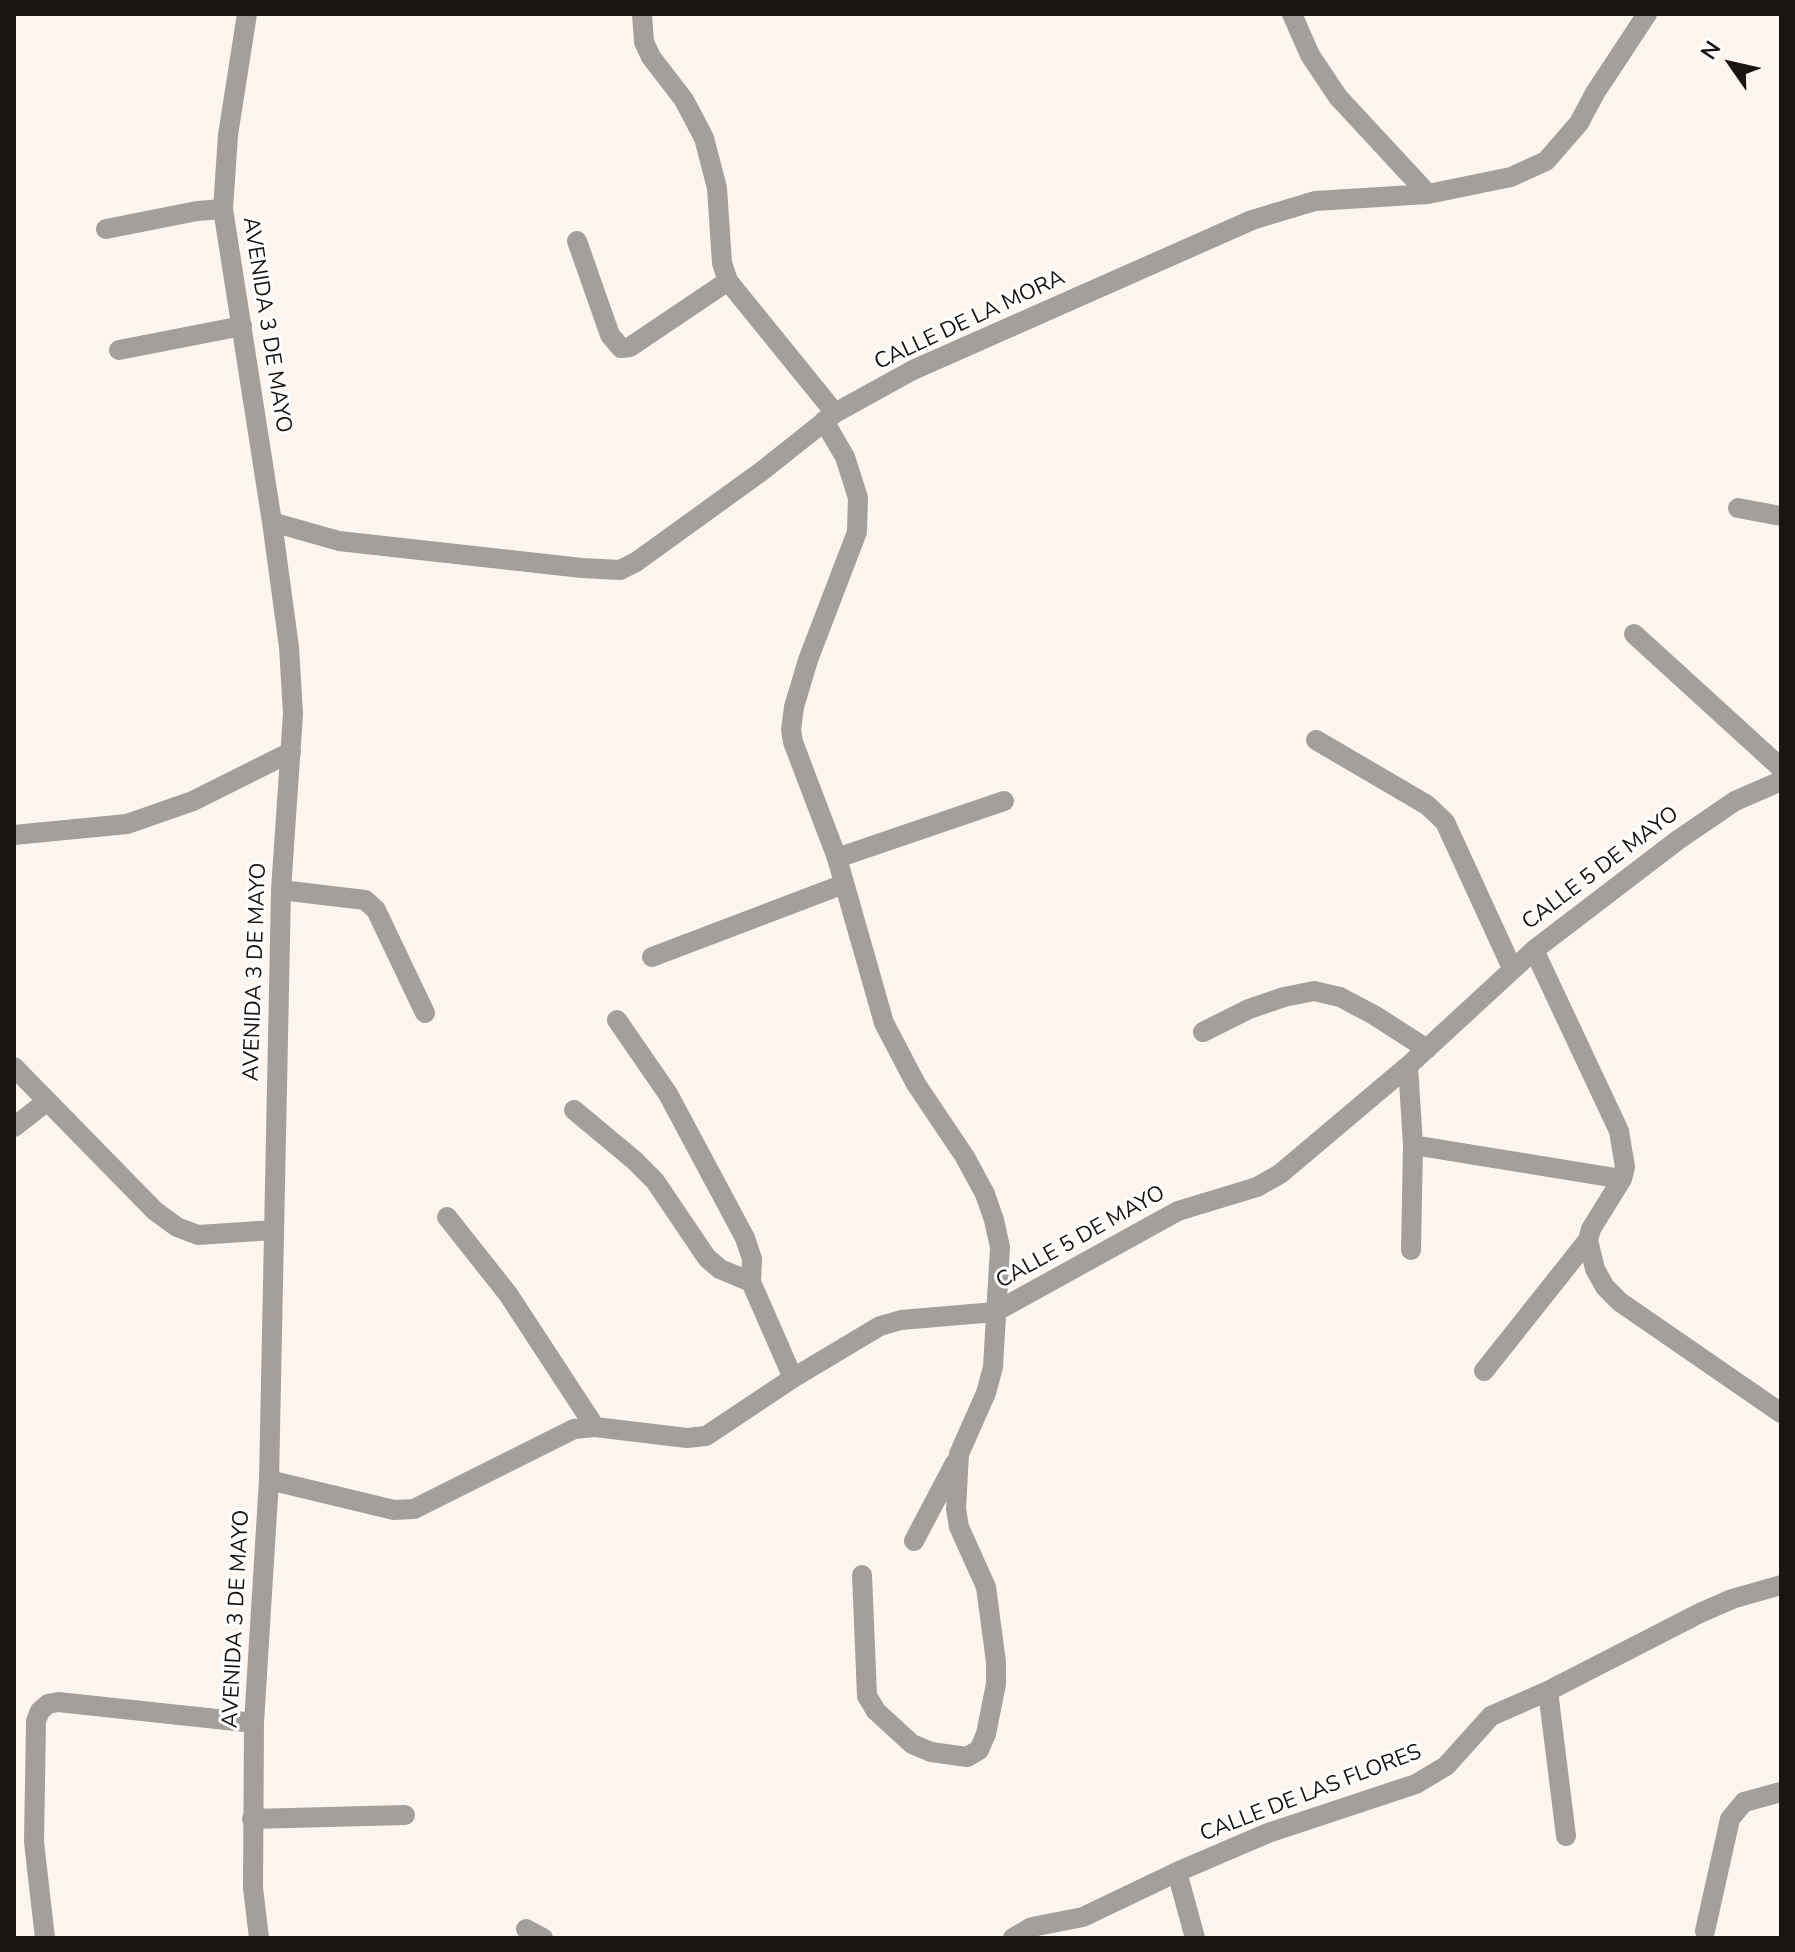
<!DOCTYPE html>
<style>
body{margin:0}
#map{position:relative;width:1795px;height:1952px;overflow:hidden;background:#fff5ef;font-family:"Nunito Sans",sans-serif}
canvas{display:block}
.frame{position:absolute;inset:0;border:16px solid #181512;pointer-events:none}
.north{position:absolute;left:1691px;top:24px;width:80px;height:80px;-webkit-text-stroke:6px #fff;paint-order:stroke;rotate:304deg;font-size:22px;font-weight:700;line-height:32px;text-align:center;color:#181512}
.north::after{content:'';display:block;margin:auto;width:28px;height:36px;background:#181512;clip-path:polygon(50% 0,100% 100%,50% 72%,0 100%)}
</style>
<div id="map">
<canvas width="1795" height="1952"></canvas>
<div class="frame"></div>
<div class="north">N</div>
</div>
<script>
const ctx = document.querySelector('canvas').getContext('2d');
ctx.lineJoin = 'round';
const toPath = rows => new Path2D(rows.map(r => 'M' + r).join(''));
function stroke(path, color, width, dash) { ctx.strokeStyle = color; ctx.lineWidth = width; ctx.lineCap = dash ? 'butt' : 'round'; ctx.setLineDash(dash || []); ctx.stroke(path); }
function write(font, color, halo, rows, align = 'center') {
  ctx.font = font + ' "Nunito Sans",sans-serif'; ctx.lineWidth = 6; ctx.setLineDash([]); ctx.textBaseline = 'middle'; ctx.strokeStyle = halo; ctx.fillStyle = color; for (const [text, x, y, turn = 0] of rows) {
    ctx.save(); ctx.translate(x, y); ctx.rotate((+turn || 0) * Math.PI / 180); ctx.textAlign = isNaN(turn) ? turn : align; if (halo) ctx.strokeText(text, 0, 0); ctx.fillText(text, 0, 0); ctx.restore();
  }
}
const minor = toPath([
 [247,14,228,135,223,209,272,522,289,647,293,714,281,890,269,1480,254,1723,253,1888,259,1938],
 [642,14,644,42,651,57,684,100,704,138,717,188,722,263,728,281,835,413],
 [1292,14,1310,55,1338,97,1428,194],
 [106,229,197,211,223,209],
 [577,241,610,335,621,348,630,347,728,281],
 [119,350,242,326],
 [824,421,845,457,853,482,858,498,857,532,808,660,794,707,791,730,793,742,837,858,884,1023,916,1084,965,1157,985,1194,994,1220,1000,1247,993,1367,986,1393,959,1454,956,1509,959,1527,986,1587,996,1662,996,1684,986,1734,979,1750,967,1757,931,1752,912,1744,876,1711,867,1696,862,1575],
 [1738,508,1781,516],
 [272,522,339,541,582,568,620,570,636,562,762,471,835,413,913,370,1252,220,1315,201,1428,194,1511,177,1546,161,1579,123,1595,93,1647,14],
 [1634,634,1781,768],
 [1316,740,1427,805,1445,822,1512,968],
 [14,835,127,824,193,801,291,752],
 [837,858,1004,801],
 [281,890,365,900,376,910,425,1013],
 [652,957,844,884],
 [617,1020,668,1094,745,1238,752,1259,751,1282,793,1378],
 [1203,1032,1249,1009,1284,997,1314,991,1340,997,1374,1015,1427,1049],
 [1408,1066,1413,1145,1411,1250],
 [14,1067,155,1211,177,1227,198,1235,274,1230],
 [574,1110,634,1160,655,1181,707,1258,720,1269,751,1282],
 [14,1127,46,1102],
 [1413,1145,1622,1179,1625,1167,1619,1131,1534,950],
 [1622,1179,1591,1229,1588,1240,1595,1269,1605,1287,1620,1302,1781,1413],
 [447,1217,508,1294,595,1427],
 [1484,1371,1588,1240],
 [269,1480,394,1510,414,1509,574,1429,595,1427,687,1438,706,1436,793,1378,880,1326,901,1320,995,1312,1178,1211,1257,1187,1280,1174,1408,1066,1534,950,1678,840,1735,801,1781,781],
 [914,1541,955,1463],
 [1548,1691,1566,1836],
 [252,1819,405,1815],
 [1177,1872,1195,1938],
 [526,1929,543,1938],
 [1705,1931,1730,1819,1744,1802,1781,1792],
 [45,1938,34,1842,36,1721,40,1711,48,1704,58,1702,254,1723],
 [1013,1938,1032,1927,1083,1917,1177,1872,1268,1833,1416,1784,1446,1766,1491,1716,1548,1691,1700,1613,1732,1599,1781,1585]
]);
const streetNames = [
 ["CALLE DE LA MORA",970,321,-25],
 ["AVENIDA 3 DE MAYO",266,325,81],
 ["CALLE 5 DE MAYO",1601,869,-37],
 ["AVENIDA 3 DE MAYO",256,972,-88],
 ["CALLE 5 DE MAYO",1081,1238,-29],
 ["AVENIDA 3 DE MAYO",237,1619,-87],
 ["CALLE DE LAS FLORES",1311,1794,-21]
];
stroke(minor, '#a39f9d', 20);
write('22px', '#181512', '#fff', streetNames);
</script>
